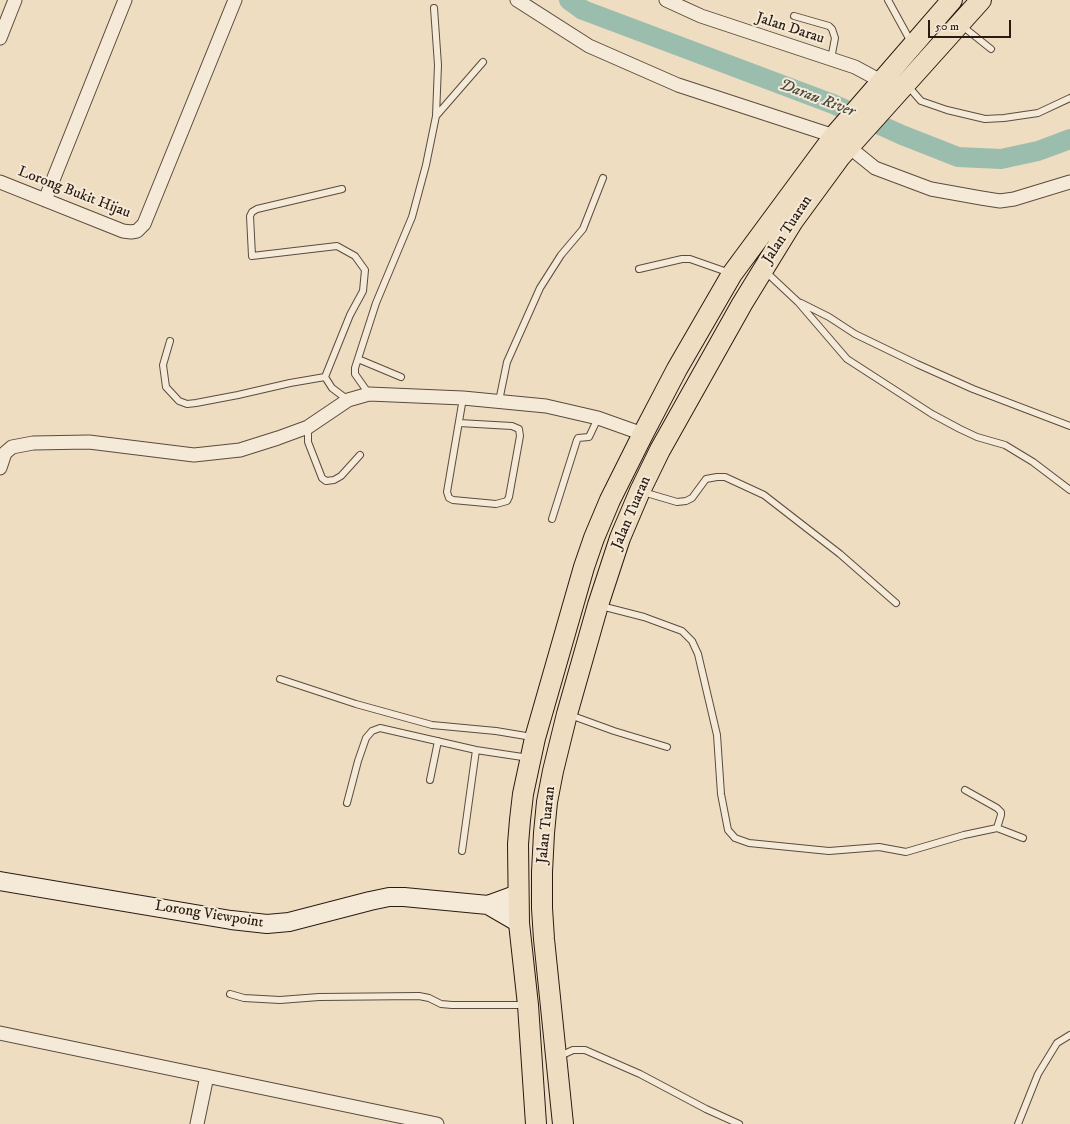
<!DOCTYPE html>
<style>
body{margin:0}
#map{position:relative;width:1070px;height:1124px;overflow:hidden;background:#efddc1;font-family:"IM FELL DW Pica",serif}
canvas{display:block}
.scale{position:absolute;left:928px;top:20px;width:83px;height:18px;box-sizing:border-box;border:2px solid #291b12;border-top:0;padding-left:5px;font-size:12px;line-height:14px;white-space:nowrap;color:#291b12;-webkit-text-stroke:3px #f5e9d7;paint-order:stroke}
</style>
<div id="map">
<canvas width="1070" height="1124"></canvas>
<div class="scale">50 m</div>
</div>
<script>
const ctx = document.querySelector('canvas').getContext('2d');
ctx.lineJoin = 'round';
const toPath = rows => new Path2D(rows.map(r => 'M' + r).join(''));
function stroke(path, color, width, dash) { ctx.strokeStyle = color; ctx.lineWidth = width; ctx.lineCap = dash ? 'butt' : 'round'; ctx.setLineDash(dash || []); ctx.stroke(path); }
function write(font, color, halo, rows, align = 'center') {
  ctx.font = font + ' "IM FELL DW Pica",serif'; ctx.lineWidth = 4; ctx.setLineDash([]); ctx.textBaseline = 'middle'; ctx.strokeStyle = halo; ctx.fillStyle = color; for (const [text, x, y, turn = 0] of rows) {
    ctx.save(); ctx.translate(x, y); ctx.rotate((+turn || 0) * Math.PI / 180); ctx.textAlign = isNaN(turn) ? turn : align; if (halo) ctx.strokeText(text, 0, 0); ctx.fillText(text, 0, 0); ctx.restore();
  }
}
const river = toPath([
 [569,0,583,10,833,104,902,135,958,157,1001,159,1038,151,1070,139]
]);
const lane = toPath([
 [888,0,911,42],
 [434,8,438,65,436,116],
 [794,16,829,26,832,29,835,38,831,59],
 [961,25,991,49],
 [907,85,921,101,947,110,985,119,1004,118,1038,113,1070,98],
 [342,189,257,209,252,212,250,216,252,256,337,246,355,256,365,270,363,291,350,315,325,377,332,388,348,400],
 [639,269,682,259,690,259,730,273],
 [766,272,798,302,847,359,932,414,960,429,977,437,1005,445,1033,462,1070,490],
 [801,303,829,317,855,334,917,364,973,389,1070,426],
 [170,341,163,365,166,387,179,401,187,404,196,403,238,395,290,383,325,377],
 [358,359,401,377],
 [369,394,355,374,355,368,376,303,412,217,426,165,436,116,483,62],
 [499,401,507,362,540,288,561,255,583,229,603,178],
 [459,423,512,426,519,429,520,436,509,497,507,501,496,504,453,500,449,498,447,492,463,398],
 [308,427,308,442,322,478,326,481,334,480,341,476,360,455],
 [643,492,677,502,686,501,692,498,706,479,717,477,725,477,764,495,840,554,896,603],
 [552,519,577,440,578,438,589,437,598,418],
 [601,606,644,617,682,631,692,641,698,654,717,735,721,794,728,830,735,838,749,843,829,851,879,847,906,852,964,835,997,828,1023,838],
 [280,679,356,704,432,725,496,731,532,737],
 [570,715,614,731,667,747],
 [430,780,438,741],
 [965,790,997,808,1001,812,1001,815,997,828],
 [347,803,358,761,366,738,372,731,380,728,476,750,529,758],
 [462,851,476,750],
 [230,994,244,998,280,1000,319,997,419,996,429,998,441,1004,452,1005,526,1005],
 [560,1056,573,1050,585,1050,640,1074,706,1109,739,1124],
 [1018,1124,1038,1074,1057,1043,1070,1035]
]);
const street = toPath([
 [517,0,589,46,678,85,834,136],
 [666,0,701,16,855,67,881,81],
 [0,38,15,0],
 [849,147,875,168,931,189,981,198,1000,201,1014,199,1070,182],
 [0,182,123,231,131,232,137,231,144,224,235,0],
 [45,200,125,0],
 [0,468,5,453,12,447,33,443,89,442,194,455,240,450,278,438,308,427,348,400,369,394,463,398,546,406,598,418,643,434],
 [0,1033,437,1124],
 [197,1124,207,1076]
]);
const secondary = toPath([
 [0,881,231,920,267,924,289,922,370,901,389,897,404,897,488,905,519,923],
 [488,905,518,894]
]);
const primary = toPath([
 [536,1124,528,1005,519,923,518,844,520,820,523,794,535,738,584,567,594,538,610,500,643,434,677,369,732,274,834,136,952,0],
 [563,1124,544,939,542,908,542,872,544,833,547,802,553,771,567,714,598,605,620,538,640,491,660,450,742,304,793,221,840,157,981,0]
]);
const streetNames = [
 ["Jalan Darau",790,29,18],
 ["Lorong Bukit Hijau",74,193,21],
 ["Jalan Tuaran",788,230,-57],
 ["Jalan Tuaran",632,513,-67],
 ["Jalan Tuaran",547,825,-84],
 ["Lorong Viewpoint",209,915,9]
];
const waterNames = [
 ["Darau River",817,99,21]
];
stroke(river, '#9bbdad', 20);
stroke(lane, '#5a4c3e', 8);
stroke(street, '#5a4c3e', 15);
stroke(secondary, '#291b12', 20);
stroke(primary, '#291b12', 22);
stroke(lane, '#f5e9d7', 6);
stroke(street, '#f5e9d7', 13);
stroke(secondary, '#f5e9d7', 18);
stroke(primary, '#efddc1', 20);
write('15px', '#291b12', '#f5e9d7', streetNames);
write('italic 16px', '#4b4c40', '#f5e9d7', waterNames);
</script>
